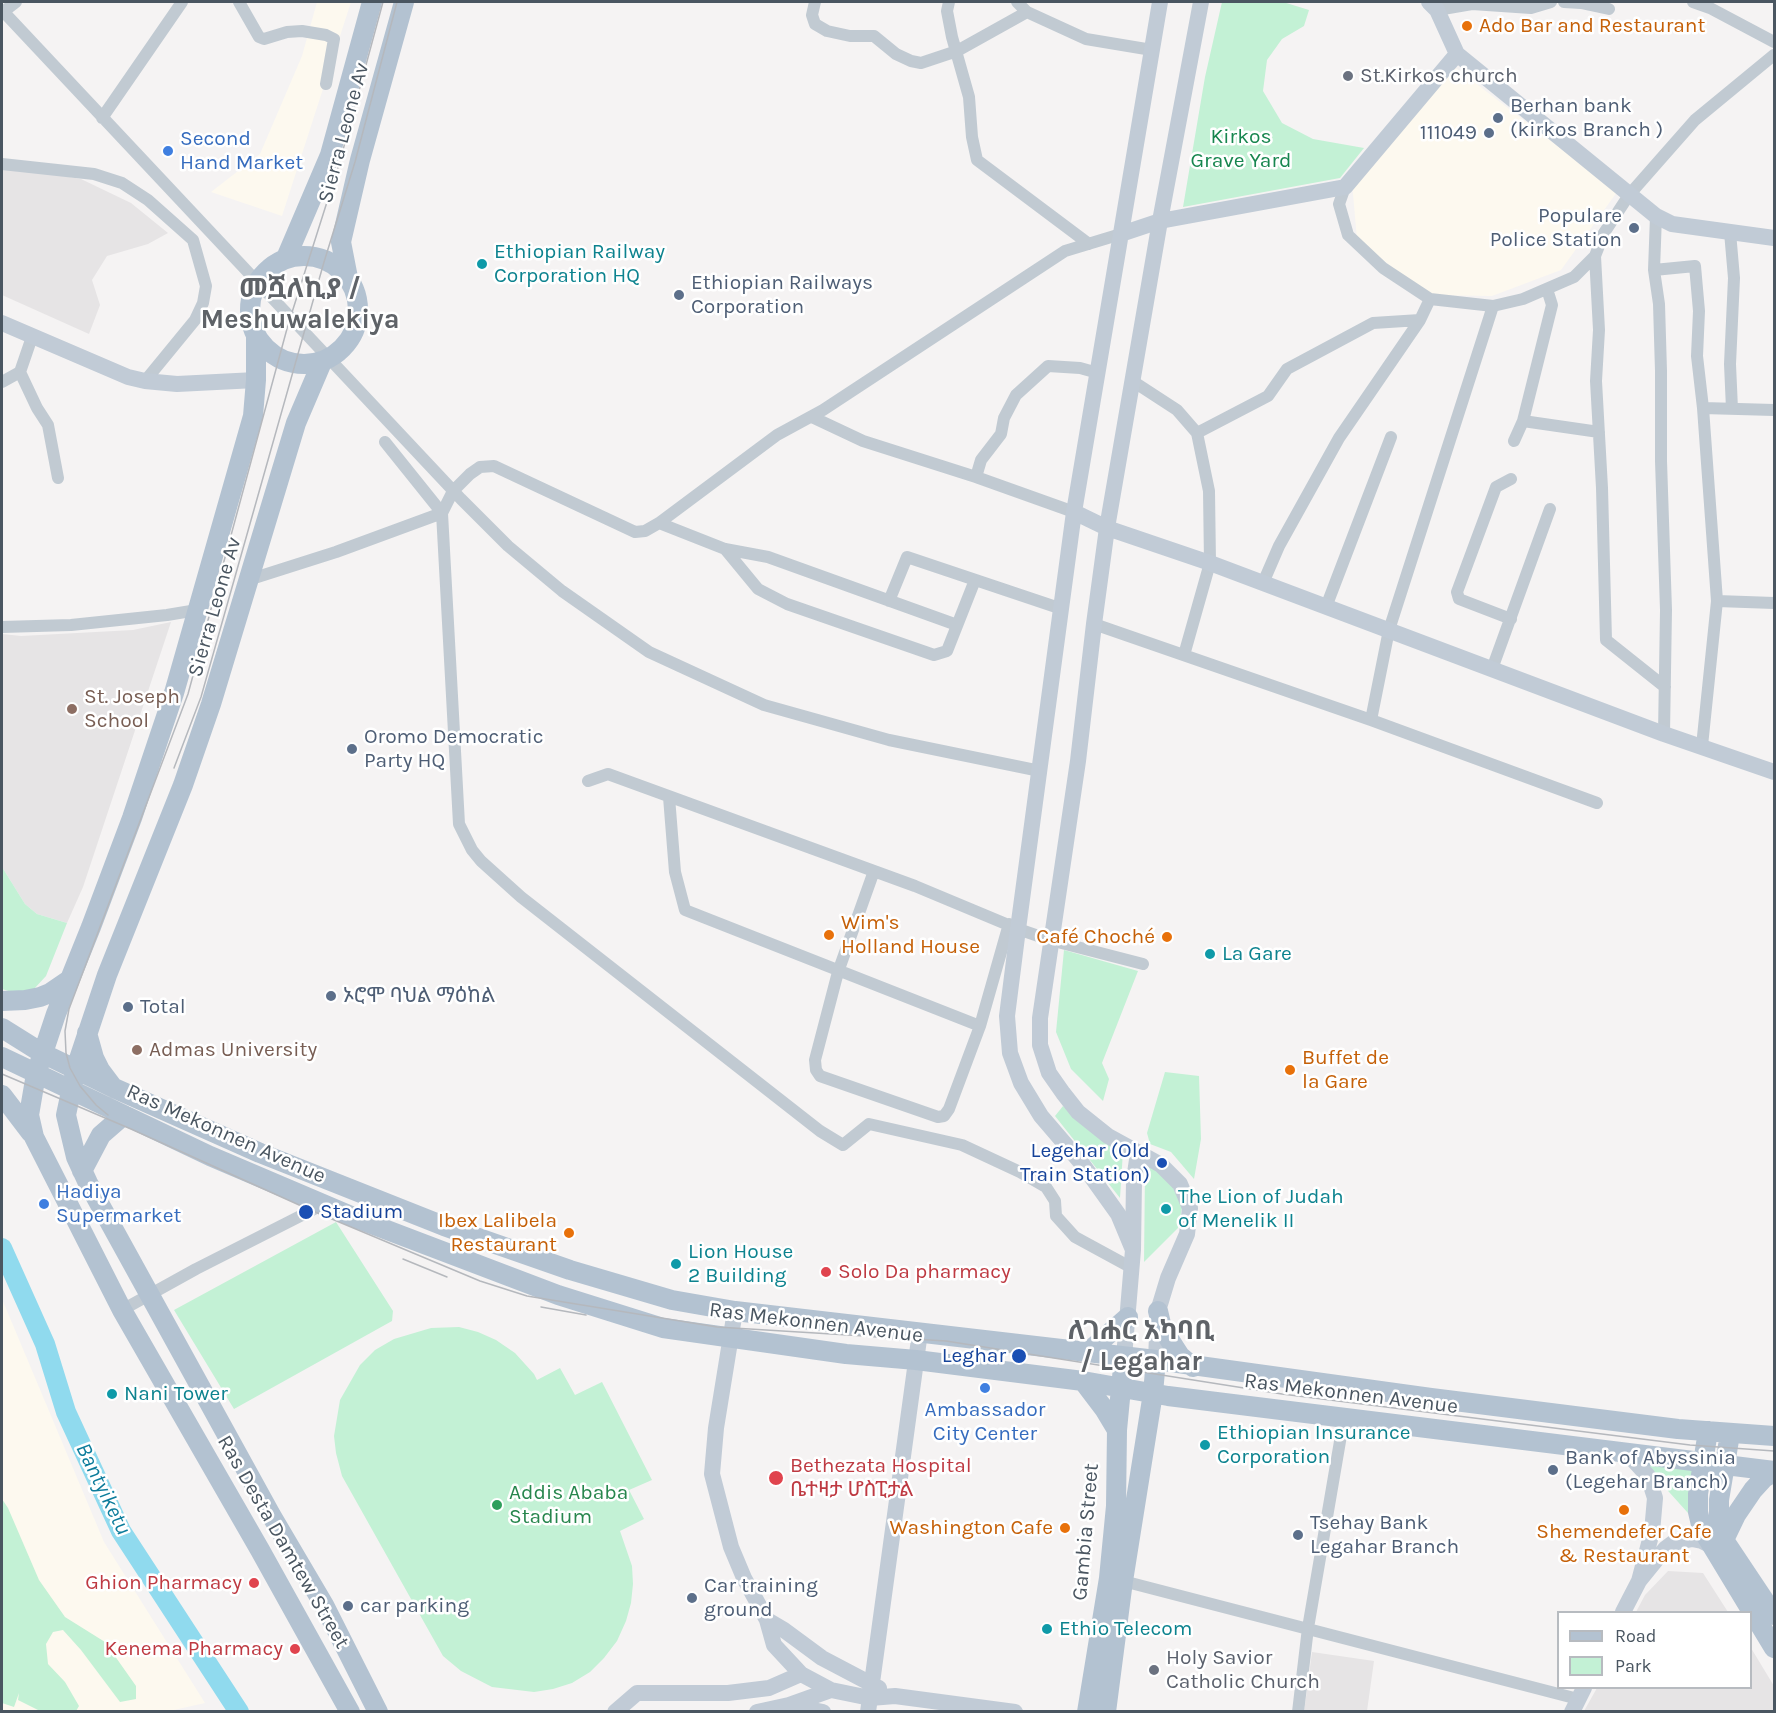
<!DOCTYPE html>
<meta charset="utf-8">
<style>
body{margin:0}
#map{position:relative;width:1776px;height:1713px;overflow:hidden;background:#f5f3f3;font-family:Karla,sans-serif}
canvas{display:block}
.frame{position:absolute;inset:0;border:3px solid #4a5661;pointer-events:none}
.legend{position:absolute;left:1557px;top:1611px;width:195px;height:78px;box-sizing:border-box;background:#fff;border:2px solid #b7bbc0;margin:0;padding:8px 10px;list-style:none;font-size:18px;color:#4a5661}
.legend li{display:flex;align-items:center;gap:12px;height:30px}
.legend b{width:30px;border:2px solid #b7bbc0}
</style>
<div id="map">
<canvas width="1776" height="1713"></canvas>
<div class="frame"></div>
<ul class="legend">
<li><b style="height:8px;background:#b3c2d1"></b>Road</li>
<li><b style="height:16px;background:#c3f1d5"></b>Park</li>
</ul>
</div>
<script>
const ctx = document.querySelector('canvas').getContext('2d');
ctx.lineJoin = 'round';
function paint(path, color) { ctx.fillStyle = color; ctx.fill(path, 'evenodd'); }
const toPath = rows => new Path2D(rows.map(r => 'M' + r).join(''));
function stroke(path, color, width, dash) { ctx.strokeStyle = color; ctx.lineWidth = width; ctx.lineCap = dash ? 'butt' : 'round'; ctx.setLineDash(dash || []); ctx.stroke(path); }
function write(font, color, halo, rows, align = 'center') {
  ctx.font = font + ' Karla,"Noto Sans Ethiopic",sans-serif'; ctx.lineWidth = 5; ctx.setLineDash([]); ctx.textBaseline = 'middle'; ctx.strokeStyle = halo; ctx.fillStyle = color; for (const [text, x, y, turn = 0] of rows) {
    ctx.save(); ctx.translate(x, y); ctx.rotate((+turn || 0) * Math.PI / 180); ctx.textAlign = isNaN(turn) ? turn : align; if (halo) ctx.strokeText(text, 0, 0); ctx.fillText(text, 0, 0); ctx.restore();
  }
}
const commercial = toPath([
 [317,2,351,2,282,216,211,192,260,154,302,56],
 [1452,65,1617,192,1561,270,1492,296,1427,295,1357,239,1352,183],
 [2,1299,104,1542,205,1703,165,1712,2,1711]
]);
const education = toPath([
 [2,168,39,172,81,179,131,203,168,233,148,244,107,256,92,280,100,305,89,334,2,295],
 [171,622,83,887,67,923,37,914,25,904,2,867,2,634,21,636,133,630],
 [1668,1571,1703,1573,1728,1612,1636,1612,1645,1595],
 [1751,1648,1774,1686,1774,1711,1584,1711,1597,1688,1750,1688],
 [1312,1652,1374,1661,1367,1711,1304,1712]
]);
const green = toPath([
 [1222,2,1283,2,1309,10,1304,26,1282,39,1267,60,1263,91,1282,123,1313,139,1364,148,1340,178,1183,207,1205,77],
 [2,867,25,904,37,914,67,923,46,976,34,989,15,993,2,989],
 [1064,950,1138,971,1102,1063,1109,1079,1103,1101,1071,1069,1056,1032],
 [1165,1072,1199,1076,1201,1139,1194,1179,1171,1152,1150,1144,1147,1133],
 [1063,1106,1123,1151,1120,1198,1055,1116],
 [1148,1163,1172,1185,1182,1208,1178,1228,1144,1262,1145,1172],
 [336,1222,393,1311,392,1321,234,1409,174,1310],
 [459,1327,478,1332,496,1340,515,1353,534,1374,537,1380,560,1368,575,1395,602,1382,652,1480,629,1490,644,1519,620,1531,632,1566,633,1584,631,1603,626,1621,617,1641,604,1658,590,1672,572,1683,553,1689,534,1692,492,1687,461,1671,443,1656,342,1476,336,1453,334,1436,340,1400,360,1365,375,1350,394,1339,431,1328],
 [1642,1462,1697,1468,1697,1523],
 [2,1499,8,1508,39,1580,65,1617,105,1642,136,1686,136,1699,120,1702,81,1650,63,1630,53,1632,46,1644,48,1664,65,1682,79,1706,76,1711,40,1711,18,1700,19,1693,14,1707,2,1703]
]);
const river = toPath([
 [2,1248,45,1344,66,1412,121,1531,239,1712]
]);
const street = toPath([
 [239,2,259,37,264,39,287,32,302,31,326,35,334,39,326,84],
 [815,2,812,15,815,24,827,31,850,36,874,36,896,54,911,61,921,63,957,51,1027,12],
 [949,2,947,11,952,37,969,97,972,137,977,160,1089,244],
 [1017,2,1027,12,1086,39,1152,50],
 [1564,2,1581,3,1609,9],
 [1693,2,1710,8,1774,42],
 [2,10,461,499,508,546,562,591,649,652,764,705,889,740,1040,771],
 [1437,10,1472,4,1531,8,1551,2],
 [3,12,16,2],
 [102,118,182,2],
 [2,164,94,174,122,183,148,200,193,240,206,286,203,303,195,320,145,381],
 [1345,187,1339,204,1348,235,1383,268,1430,299,1493,306,1523,299,1574,277,1595,256,1604,233,1629,195,1658,162,1695,120,1774,55],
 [1656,216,1654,270,1695,266,1699,311,1697,356,1703,408],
 [1730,232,1734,278,1730,364,1732,409],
 [1121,234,1065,251,823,410,777,435,659,523,645,531,635,532,494,466,480,467,470,474,453,491,442,513,459,824,472,850,481,861,521,897,820,1131,843,1145,869,1124,962,1145,1020,1172,1046,1187,1055,1201,1056,1216,1075,1237,1132,1268],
 [1595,256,1599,330,1596,381,1602,488,1606,640,1665,687],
 [1654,270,1659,304,1661,371,1661,461,1666,610,1664,734],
 [20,372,37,408,48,425,58,478],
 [2,382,20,372,32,337],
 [1134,382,1177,410,1197,433],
 [812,417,863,441,976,477,1074,512],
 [1523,421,1599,432],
 [1514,441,1523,421,1552,305,1547,289],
 [976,477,981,460,1001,434,1004,418,1016,395,1048,366,1080,368,1098,373],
 [659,523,725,549,768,557,957,625],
 [725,549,758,589,787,604,934,655,947,651,975,580],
 [248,580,336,552,442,513,385,442],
 [1263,583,1279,546,1339,438,1420,320],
 [889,601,907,557,1062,609],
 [1717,601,1774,603],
 [1326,607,1391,437],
 [1511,619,1459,599,1457,592,1496,487,1511,479],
 [1094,624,1371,720,1597,803],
 [2,627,71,625,167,615,197,610],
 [1184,655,1210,563,1209,491,1197,433,1268,396,1287,369,1373,323,1420,320,1430,299],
 [1492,669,1550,509],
 [1371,720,1389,630,1493,306],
 [1702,746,1717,601,1703,408,1774,410],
 [588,781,608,774,915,886,1018,929,1050,940,1143,964],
 [669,797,675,872,685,910,980,1026],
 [874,871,838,972,815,1060,816,1070,820,1076,938,1117,944,1116,949,1109,980,1026,1009,924],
 [122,1310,196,1269,324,1204],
 [1123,1581,1578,1699],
 [1298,1712,1308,1628,1344,1418]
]);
const secondary = toPath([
 [1429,2,1437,10,1457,54,1656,216,1672,224,1774,238],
 [1121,234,1160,221,1345,187,1457,54],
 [2,323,128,377,145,381,177,384,256,380],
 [1074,512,1107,528,1210,563,1664,734,1774,772],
 [1133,1250,1118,1214,1083,1165,1041,1116,1021,1083,1010,1053,1007,1016,1018,929,1074,512,1160,2],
 [735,1311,716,1428,712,1474,731,1547,744,1578,767,1620,774,1645,801,1674,831,1690,870,1698,895,1696,1015,1712],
 [1124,1357,1133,1250,1134,1180,1138,1153],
 [1156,1360,1158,1311,1168,1278,1187,1234,1190,1208,1180,1184,1161,1165,1108,1136,1078,1112,1063,1093,1049,1073,1040,1045,1040,1018,1078,761,1094,624,1107,528,1160,221,1201,2],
 [1627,1453,1648,1476,1655,1498,1652,1532,1639,1581],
 [1623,1612,1639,1581,1665,1549,1673,1543,1692,1539,1702,1541,1712,1546],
 [767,1620,784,1630,822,1658,879,1688],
 [793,1706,823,1712],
 [615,1712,637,1693,728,1693,769,1688,801,1674],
 [757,1712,789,1705,831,1690],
 [868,1712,920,1332],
 [1572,1712,1584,1688]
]);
const primary = toPath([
 '250 310a54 54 0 1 1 108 0a54 54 0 1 1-108 0Z',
 [286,258,330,155,372,2],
 [348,278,341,242,360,160,404,2],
 [256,337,256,380,253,416,174,693,132,818,91,927,56,1014,36,1074,29,1115,34,1137,122,1310,260,1550,350,1712],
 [322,362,296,423,211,704,183,785,107,975,76,1068,66,1115,76,1157,88,1183,271,1515,324,1605,378,1712],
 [2,1001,25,1000,40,997,50,993,69,980],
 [2,1028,42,1053,114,1088,260,1153,444,1226,570,1270,672,1300,735,1311,1156,1360,1431,1398,1678,1429,1774,1436],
 [87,1033,94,1058,100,1070,112,1086],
 [2,1057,210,1156,358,1219,558,1295,663,1328,846,1354,916,1360,1083,1381,1168,1396,1774,1471],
 [2,1095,31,1133],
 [82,1171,101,1135,124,1115],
 [1158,1311,1162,1328,1180,1356,1193,1367],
 [1087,1353,1128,1317],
 [1083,1381,1105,1410,1117,1430],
 [1708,1431,1698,1494,1698,1512,1702,1529,1774,1648],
 [1730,1434,1719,1500,1719,1526,1724,1540,1774,1615],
 [1718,1543,1724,1540,1736,1515,1753,1490,1764,1478,1774,1472],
 [1087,1712,1109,1578,1116,1506,1117,1430,1124,1357],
 [1106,1712,1123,1581,1153,1393,1156,1360]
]);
const tram = toPath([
 [174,768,201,697,324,262,355,162,397,2],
 [2,1074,131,1129,308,1209,480,1281,527,1296,717,1327,946,1341,1282,1394,1690,1445,1774,1451],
 [108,1115,96,1105,80,1086,70,1068,66,1053,65,1031,69,1009,188,694,288,325,340,161,383,2],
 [403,1259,447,1277],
 [541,1307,586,1315]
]);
const markers = [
 [1467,26,6,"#e8710a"],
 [1348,76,6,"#6b7280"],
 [1498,118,6,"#5c6f8a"],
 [1489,133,6,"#5c6f8a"],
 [168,151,6,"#3f7fe0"],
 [1634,228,6,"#5c6f8a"],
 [482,264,6,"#0f9aa8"],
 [679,295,6,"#5c6f8a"],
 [72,709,6,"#8d6e63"],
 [352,749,6,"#5c6f8a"],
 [829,935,6,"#e8710a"],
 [1167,937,6,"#e8710a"],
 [1210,954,6,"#0f9aa8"],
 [331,996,6,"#5c6f8a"],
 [128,1007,6,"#5c6f8a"],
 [137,1050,6,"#8d6e63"],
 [1290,1070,6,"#e8710a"],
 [1162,1163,6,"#1a4fb4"],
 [44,1204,6,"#3f7fe0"],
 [1166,1209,6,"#0f9aa8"],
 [306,1212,8,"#1a4fb4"],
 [569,1233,6,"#e8710a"],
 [676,1264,6,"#0f9aa8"],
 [826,1272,6,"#e0444e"],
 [1019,1356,8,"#1a4fb4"],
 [985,1388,6,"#3f7fe0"],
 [112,1394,6,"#0f9aa8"],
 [1205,1445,6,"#0f9aa8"],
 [1553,1470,6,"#5c6f8a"],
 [776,1478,8,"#e0444e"],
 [497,1505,6,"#2e9e5b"],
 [1624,1510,6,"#e8710a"],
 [1065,1528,6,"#e8710a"],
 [1298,1535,6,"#5c6f8a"],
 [254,1583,6,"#e0444e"],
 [692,1598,6,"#5c6f8a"],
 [348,1606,6,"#5c6f8a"],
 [1047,1629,6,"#0f9aa8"],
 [295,1649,6,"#e0444e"],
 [1154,1670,6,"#6b7280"]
];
const foodNames = [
 ["Ado Bar and Restaurant",1479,26],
 ["Wim's",841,923],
 ["Holland House",841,947],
 ["Café Choché",1155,937,"right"],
 ["Buffet de",1302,1058],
 ["la Gare",1302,1082],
 ["Ibex Lalibela",557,1221,"right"],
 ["Restaurant",557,1245,"right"],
 ["Washington Cafe",1053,1528,"right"],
 ["Shemendefer Cafe",1624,1532,"center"],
 ["& Restaurant",1624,1556,"center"]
];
const worshipNames = [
 ["St.Kirkos church",1360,76],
 ["Holy Savior",1166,1658],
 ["Catholic Church",1166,1682]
];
const serviceNames = [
 ["Berhan bank",1510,106],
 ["(kirkos Branch )",1510,130],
 ["111049",1477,133,"right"],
 ["Populare",1622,216,"right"],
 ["Police Station",1622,240,"right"],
 ["Ethiopian Railways",691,283],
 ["Corporation",691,307],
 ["Oromo Democratic",364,737],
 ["Party HQ",364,761],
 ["ኦሮሞ ባህል ማዕከል",343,996],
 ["Total",140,1007],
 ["Bank of Abyssinia",1565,1458],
 ["(Legehar Branch)",1565,1482],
 ["Tsehay Bank",1310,1523],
 ["Legahar Branch",1310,1547],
 ["Car training",704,1586],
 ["ground",704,1610],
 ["car parking",360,1606]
];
const streetNames = [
 ["Sierra Leone Av",344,133,-75],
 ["Sierra Leone Av",215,607,-74],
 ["Ras Mekonnen Avenue",226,1134,24],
 ["Ras Mekonnen Avenue",816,1323,7],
 ["Ras Mekonnen Avenue",1351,1394,7],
 ["Gambia Street",1086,1532,-85],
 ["Ras Desta Damtew Street",283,1542,60]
];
const parkNames = [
 ["Kirkos",1241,137],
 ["Grave Yard",1241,161]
];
const shopNames = [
 ["Second",180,139],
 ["Hand Market",180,163],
 ["Hadiya",56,1192],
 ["Supermarket",56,1216],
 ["Ambassador",985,1410,"center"],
 ["City Center",985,1434,"center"]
];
const cultureNames = [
 ["Ethiopian Railway",494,252],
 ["Corporation HQ",494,276],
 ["La Gare",1222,954],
 ["The Lion of Judah",1178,1197],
 ["of Menelik II",1178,1221],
 ["Lion House",688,1252],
 ["2 Building",688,1276],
 ["Nani Tower",124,1394],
 ["Ethiopian Insurance",1217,1433],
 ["Corporation",1217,1457],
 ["Ethio Telecom",1059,1629]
];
const educationNames = [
 ["St. Joseph",84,697],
 ["School",84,721],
 ["Admas University",149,1050]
];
const transitNames = [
 ["Legehar (Old",1150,1151],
 ["Train Station)",1150,1175],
 ["Stadium",320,1212,"left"],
 ["Leghar",1006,1356]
];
const healthNames = [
 ["Solo Da pharmacy",838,1272],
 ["Bethezata Hospital",790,1466],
 ["ቤተዛታ ሆስፒታል",790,1490],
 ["Ghion Pharmacy",242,1583,"right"],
 ["Kenema Pharmacy",283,1649,"right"]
];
const leisureNames = [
 ["Addis Ababa",509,1493],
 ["Stadium",509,1517]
];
const waterNames = [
 ["Bantyiketu",103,1489,64]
];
const districtNames = [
 ["መሿለኪያ /",300,289],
 ["Meshuwalekiya",300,320],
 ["ለገሐር አካባቢ",1141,1331],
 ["/ Legahar",1141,1362]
];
paint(commercial, '#fdf9ef');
paint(education, '#e6e4e5');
paint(green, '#c3f1d5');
stroke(river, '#90daee', 20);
stroke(street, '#c1cad2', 12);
stroke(secondary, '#c1cbd6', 16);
stroke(primary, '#b3c2d1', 20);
stroke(tram, '#b5b8bd', 1.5);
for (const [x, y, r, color] of markers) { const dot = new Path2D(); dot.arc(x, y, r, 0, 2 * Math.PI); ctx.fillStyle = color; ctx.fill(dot); stroke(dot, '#fff', 2); }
write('21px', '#c56008', '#fff', foodNames, 'left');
write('21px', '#5b616d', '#fff', worshipNames, 'left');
write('21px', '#4e5e75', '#fff', serviceNames, 'left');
write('21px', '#4a5661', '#fff', streetNames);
write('21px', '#17864f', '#fff', parkNames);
write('21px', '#366cbe', '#fff', shopNames, 'left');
write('21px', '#0d838f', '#fff', cultureNames, 'left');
write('21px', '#785e54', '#fff', educationNames, 'left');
write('21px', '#164399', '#fff', transitNames, 'right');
write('21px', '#be3a42', '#fff', healthNames, 'left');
write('21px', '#27864d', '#fff', leisureNames, 'left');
write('italic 22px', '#0c7c9b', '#fff', waterNames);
write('bold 27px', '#5f6368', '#fff', districtNames);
</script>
